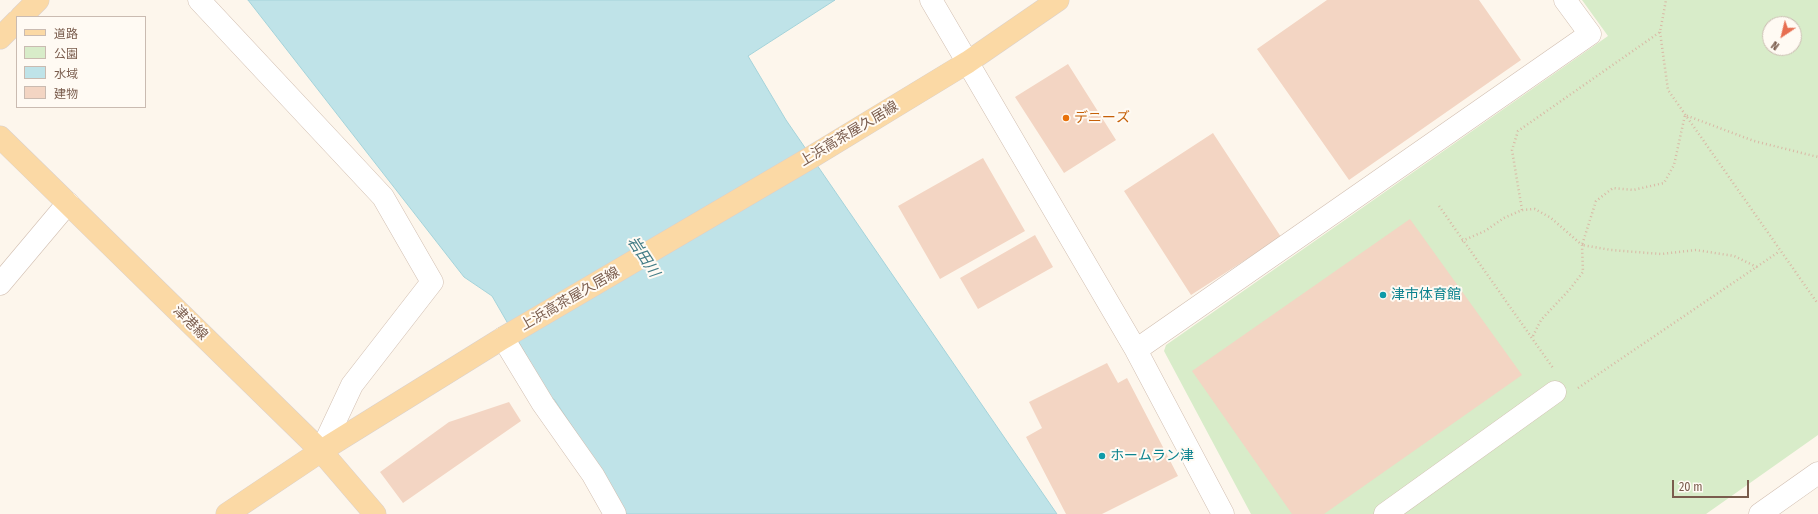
<!DOCTYPE html>
<meta charset="utf-8">
<style>
body{margin:0}
#map{position:relative;width:1818px;height:514px;overflow:hidden;background:#fdf6ec;font-family:"Fira Sans Condensed","Noto Sans JP",sans-serif}
canvas{display:block}
.legend{position:absolute;left:16px;top:16px;width:130px;height:92px;box-sizing:border-box;background:#fffaf3;border:1px solid #cabbb1;margin:0;padding:5px 7px;list-style:none;font-size:12px;color:#7a5c4d}
.legend li{display:flex;align-items:center;gap:8px;height:20px}
.legend b{width:20px;border:1px solid #cabbb1}
.north{position:absolute;left:1762px;top:16px;width:40px;height:40px;box-sizing:border-box;background:#fffaf3;border:1px solid #cabbb1;border-radius:50%;rotate:215deg;font-size:11px;font-weight:700;line-height:16px;text-align:center;color:#7a5c4d}
.north::after{content:'';display:block;margin:auto;width:14px;height:18px;background:#e76f51;clip-path:polygon(50% 0,100% 100%,50% 72%,0 100%)}
.scale{position:absolute;left:1672px;top:480px;width:77px;height:18px;box-sizing:border-box;border:2px solid #7a5c4d;border-top:0;padding-left:5px;font-size:12px;line-height:14px;white-space:nowrap;color:#7a5c4d;-webkit-text-stroke:3px #fffaf3;paint-order:stroke}
</style>
<div id="map">
<canvas width="1818" height="514"></canvas>
<ul class="legend">
<li><b style="height:5px;background:#fbd9a5"></b>道路</li>
<li><b style="height:11px;background:#d8ecc9"></b>公園</li>
<li><b style="height:11px;background:#bfe3e8"></b>水域</li>
<li><b style="height:11px;background:#f3d5c3"></b>建物</li>
</ul>
<div class="north">N</div>
<div class="scale">20 m</div>
</div>
<script>
const ctx = document.querySelector('canvas').getContext('2d');
ctx.lineJoin = 'round';
function paint(path, color) { ctx.fillStyle = color; ctx.fill(path, 'evenodd'); }
const toPath = rows => new Path2D(rows.map(r => 'M' + r).join(''));
function stroke(path, color, width, dash) { ctx.strokeStyle = color; ctx.lineWidth = width; ctx.lineCap = dash ? 'butt' : 'round'; ctx.setLineDash(dash || []); ctx.stroke(path); }
function write(font, color, halo, rows, align = 'center') {
  ctx.font = font + ' "Fira Sans Condensed","Noto Sans JP",sans-serif'; ctx.lineWidth = 4; ctx.setLineDash([]); ctx.textBaseline = 'middle'; ctx.strokeStyle = halo; ctx.fillStyle = color; for (const [text, x, y, turn = 0] of rows) {
    ctx.save(); ctx.translate(x, y); ctx.rotate((+turn || 0) * Math.PI / 180); ctx.textAlign = isNaN(turn) ? turn : align; if (halo) ctx.strokeText(text, 0, 0); ctx.fillText(text, 0, 0); ctx.restore();
  }
}
const green = toPath([
 [1582,0,1818,0,1818,435,1706,514,1251,514,1164,351,1166,345,1608,36],
 [1770,24,1794,24,1794,48,1770,48]
]);
const water = toPath([
 [248,0,835,0,748,56,786,120,1057,514,626,514,603,473,554,399,548,401,533,367,492,296,464,277,248,0]
]);
const building = toPath([
 [1327,0,1479,0,1521,60,1349,180,1257,49],
 [1068,64,1116,140,1064,173,1015,97],
 [1213,133,1281,237,1191,295,1124,191],
 [983,158,1025,231,940,279,898,206],
 [1410,219,1522,375,1324,514,1292,514,1192,371],
 [1035,235,1053,267,978,309,960,278],
 [1107,363,1118,383,1127,378,1178,476,1102,514,1066,514,1026,437,1042,428,1029,402],
 [509,402,521,421,403,503,380,472,449,422]
]);
const path = toPath([
 [1660,32,1668,90,1818,304],
 [1439,206,1553,368],
 [1522,210,1512,150,1518,131,1660,32,1666,0],
 [1462,241,1485,231,1504,218,1522,210,1535,209,1551,218,1582,245,1583,272,1570,289,1541,320,1532,338],
 [1757,267,1734,256,1696,250,1661,254,1611,250,1582,245,1596,201,1613,188,1633,190,1664,183,1674,165,1685,115,1754,141,1818,157],
 [1578,388,1780,251]
]);
const minor = toPath([
 [199,0,383,197,432,282,352,385,321,451],
 [931,0,1136,350,1223,514],
 [0,284,68,203],
 [503,338,543,404,593,475,615,514],
 [1136,350,1590,34,1565,0],
 [1385,514,1555,392],
 [1760,514,1818,473]
]);
const major = toPath([
 [21,17,38,0],
 [0,38,17,21],
 [0,137,321,451,375,514],
 [227,514,321,451,503,338,810,158,968,62,1058,0]
]);
const markers = [
 [1066,118,4,"#e8710a"],
 [1383,295,4,"#0f9aa8"],
 [1102,456,4,"#0f9aa8"]
];
const foodNames = [
 ["デニーズ",1074,118]
];
const streetNames = [
 ["上浜高茶屋久居線",849,134,-31],
 ["上浜高茶屋久居線",570,299,-30],
 ["津港線",190,323,45]
];
const cultureNames = [
 ["津市体育館",1391,295],
 ["ホームラン津",1110,456]
];
const waterNames = [
 ["岩田川",643,257,57]
];
paint(green, '#d8ecc9');
paint(water, '#bfe3e8');
stroke(water, '#a5d3da', 1);
paint(building, '#f3d5c3');
stroke(minor, '#d1beb0', 23);
stroke(major, '#dad1cd', 23);
stroke(path, '#d9b8a5', 2.5, [1, 3]);
stroke(minor, '#fff', 22);
stroke(major, '#fbd9a5', 22);
for (const [x, y, r, color] of markers) { const dot = new Path2D(); dot.arc(x, y, r, 0, 2 * Math.PI); ctx.fillStyle = color; ctx.fill(dot); stroke(dot, '#fffaf3', 1.5); }
write('14px', '#c56008', '#fffaf3', foodNames, 'left');
write('14px', '#7a5c4d', '#fffaf3', streetNames);
write('14px', '#0d838f', '#fffaf3', cultureNames, 'left');
write('italic 15px', '#437c86', '#fffaf3', waterNames);
</script>
